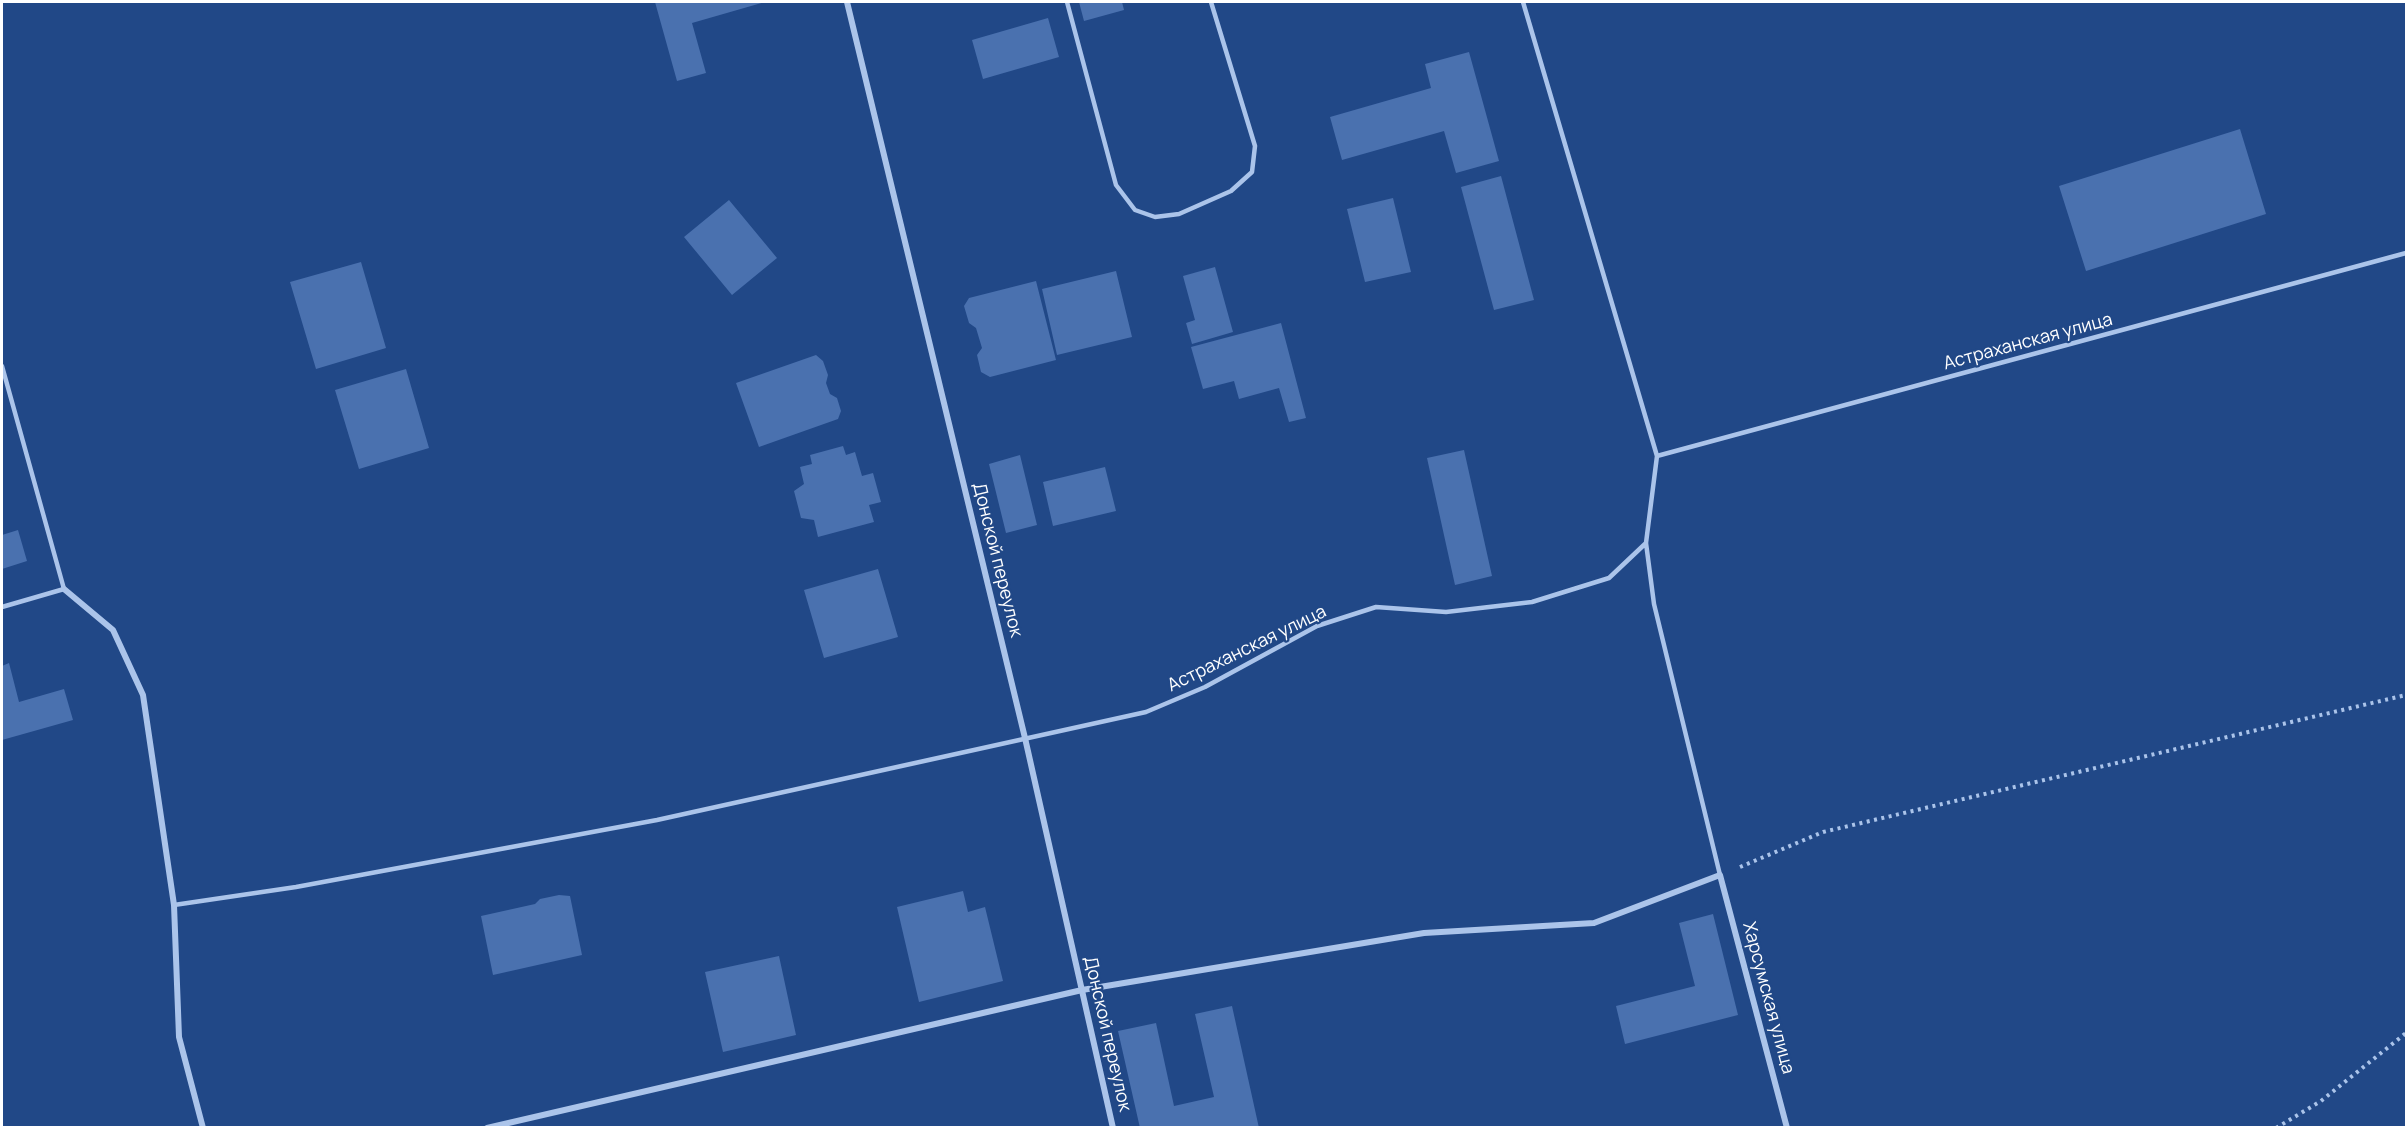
<!DOCTYPE html>
<meta charset="utf-8">
<style>
body{margin:0}
#map{position:relative;width:2408px;height:1129px;overflow:hidden;background:#214887;font-family:Manrope,sans-serif}
canvas{display:block}
.frame{position:absolute;inset:0;border:3px solid #fff;pointer-events:none}
</style>
<div id="map">
<canvas width="2408" height="1129"></canvas>
<div class="frame"></div>
</div>
<script>
const ctx = document.querySelector('canvas').getContext('2d');
ctx.lineJoin = 'round';
function paint(path, color) { ctx.fillStyle = color; ctx.fill(path, 'evenodd'); }
const toPath = rows => new Path2D(rows.map(r => 'M' + r).join(''));
function stroke(path, color, width, dash) { ctx.strokeStyle = color; ctx.lineWidth = width; ctx.lineCap = dash ? 'butt' : 'round'; ctx.setLineDash(dash || []); ctx.stroke(path); }
function write(font, color, halo, rows, align = 'center') {
  ctx.font = font + ' Manrope,sans-serif'; ctx.lineWidth = 4.5; ctx.setLineDash([]); ctx.textBaseline = 'middle'; ctx.strokeStyle = halo; ctx.fillStyle = color; for (const [text, x, y, turn = 0] of rows) {
    ctx.save(); ctx.translate(x, y); ctx.rotate((+turn || 0) * Math.PI / 180); ctx.textAlign = isNaN(turn) ? turn : align; if (halo) ctx.strokeText(text, 0, 0); ctx.fillText(text, 0, 0); ctx.restore();
  }
}
const building = toPath([
 [655,2,765,2,692,23,706,73,677,81],
 [1079,2,1122,2,1124,10,1084,21],
 [1048,18,1059,57,983,79,972,40],
 [1469,52,1499,161,1456,173,1444,131,1342,160,1330,117,1431,88,1425,64],
 [2240,129,2266,214,2086,271,2059,186],
 [1501,176,1534,300,1494,310,1461,187],
 [1393,198,1411,272,1365,282,1347,209],
 [729,200,777,258,732,295,684,237],
 [361,262,386,348,316,369,290,282],
 [1215,267,1233,332,1192,344,1186,323,1195,320,1183,276],
 [1116,271,1132,337,1057,355,1042,289],
 [1036,281,1056,360,990,377,981,372,977,355,982,348,976,328,969,323,964,306,969,298],
 [1281,323,1306,418,1289,422,1279,388,1239,399,1234,381,1203,389,1191,347],
 [816,355,823,361,828,375,826,383,830,394,837,398,841,411,838,419,759,447,736,383],
 [406,369,429,448,359,469,335,390],
 [843,446,846,455,855,452,862,476,873,473,881,502,869,505,874,522,818,537,814,520,801,518,794,491,804,484,800,467,812,464,810,455],
 [1464,450,1492,576,1455,585,1427,458],
 [1020,455,1037,525,1006,533,989,464],
 [1105,467,1116,511,1053,526,1043,482],
 [18,530,27,561,2,569,2,535],
 [878,569,898,637,824,658,804,590],
 [9,663,19,702,64,689,73,720,2,740,2,666],
 [963,891,968,912,985,907,1003,981,919,1002,897,907],
 [559,895,570,896,582,955,493,975,481,916,535,904,540,899],
 [1713,914,1738,1015,1625,1044,1616,1006,1695,986,1679,923],
 [779,956,796,1035,723,1052,705,972],
 [1232,1006,1259,1128,1140,1128,1118,1031,1156,1023,1174,1106,1214,1097,1195,1014]
]);
const path = toPath([
 [1740,867,1823,832,2406,695],
 [2276,1128,2321,1101,2406,1033]
]);
const lane = toPath([
 [1067,2,1116,185,1135,210,1155,217,1179,214,1231,191,1252,172,1255,146,1211,2],
 [1523,2,1657,456,1646,543,1654,604,1720,875],
 [2,366,64,589,2,607],
 [1657,456,2406,253],
 [174,905,296,887,657,820,1146,712,1205,687,1317,626,1376,607,1446,612,1532,602,1609,578,1646,543]
]);
const street = toPath([
 [847,2,1025,738,1113,1128],
 [64,589,113,630,143,695,174,905,179,1037,203,1128],
 [487,1128,1082,990,1424,933,1594,923,1720,875,1787,1128]
]);
const streetNames = [
 ["Астраханская улица",2028,342,-15],
 ["Донской переулок",997,560,76],
 ["Астраханская улица",1247,649,-26],
 ["Харсумская улица",1768,998,75],
 ["Донской переулок",1107,1034,77]
];
paint(building, '#4a71af');
stroke(path, '#abc4ea', 4, [3, 4.5]);
stroke(lane, '#abc4ea', 4.5);
stroke(street, '#abc4ea', 6);
write('18px', '#fff', '#214887', streetNames);
</script>
